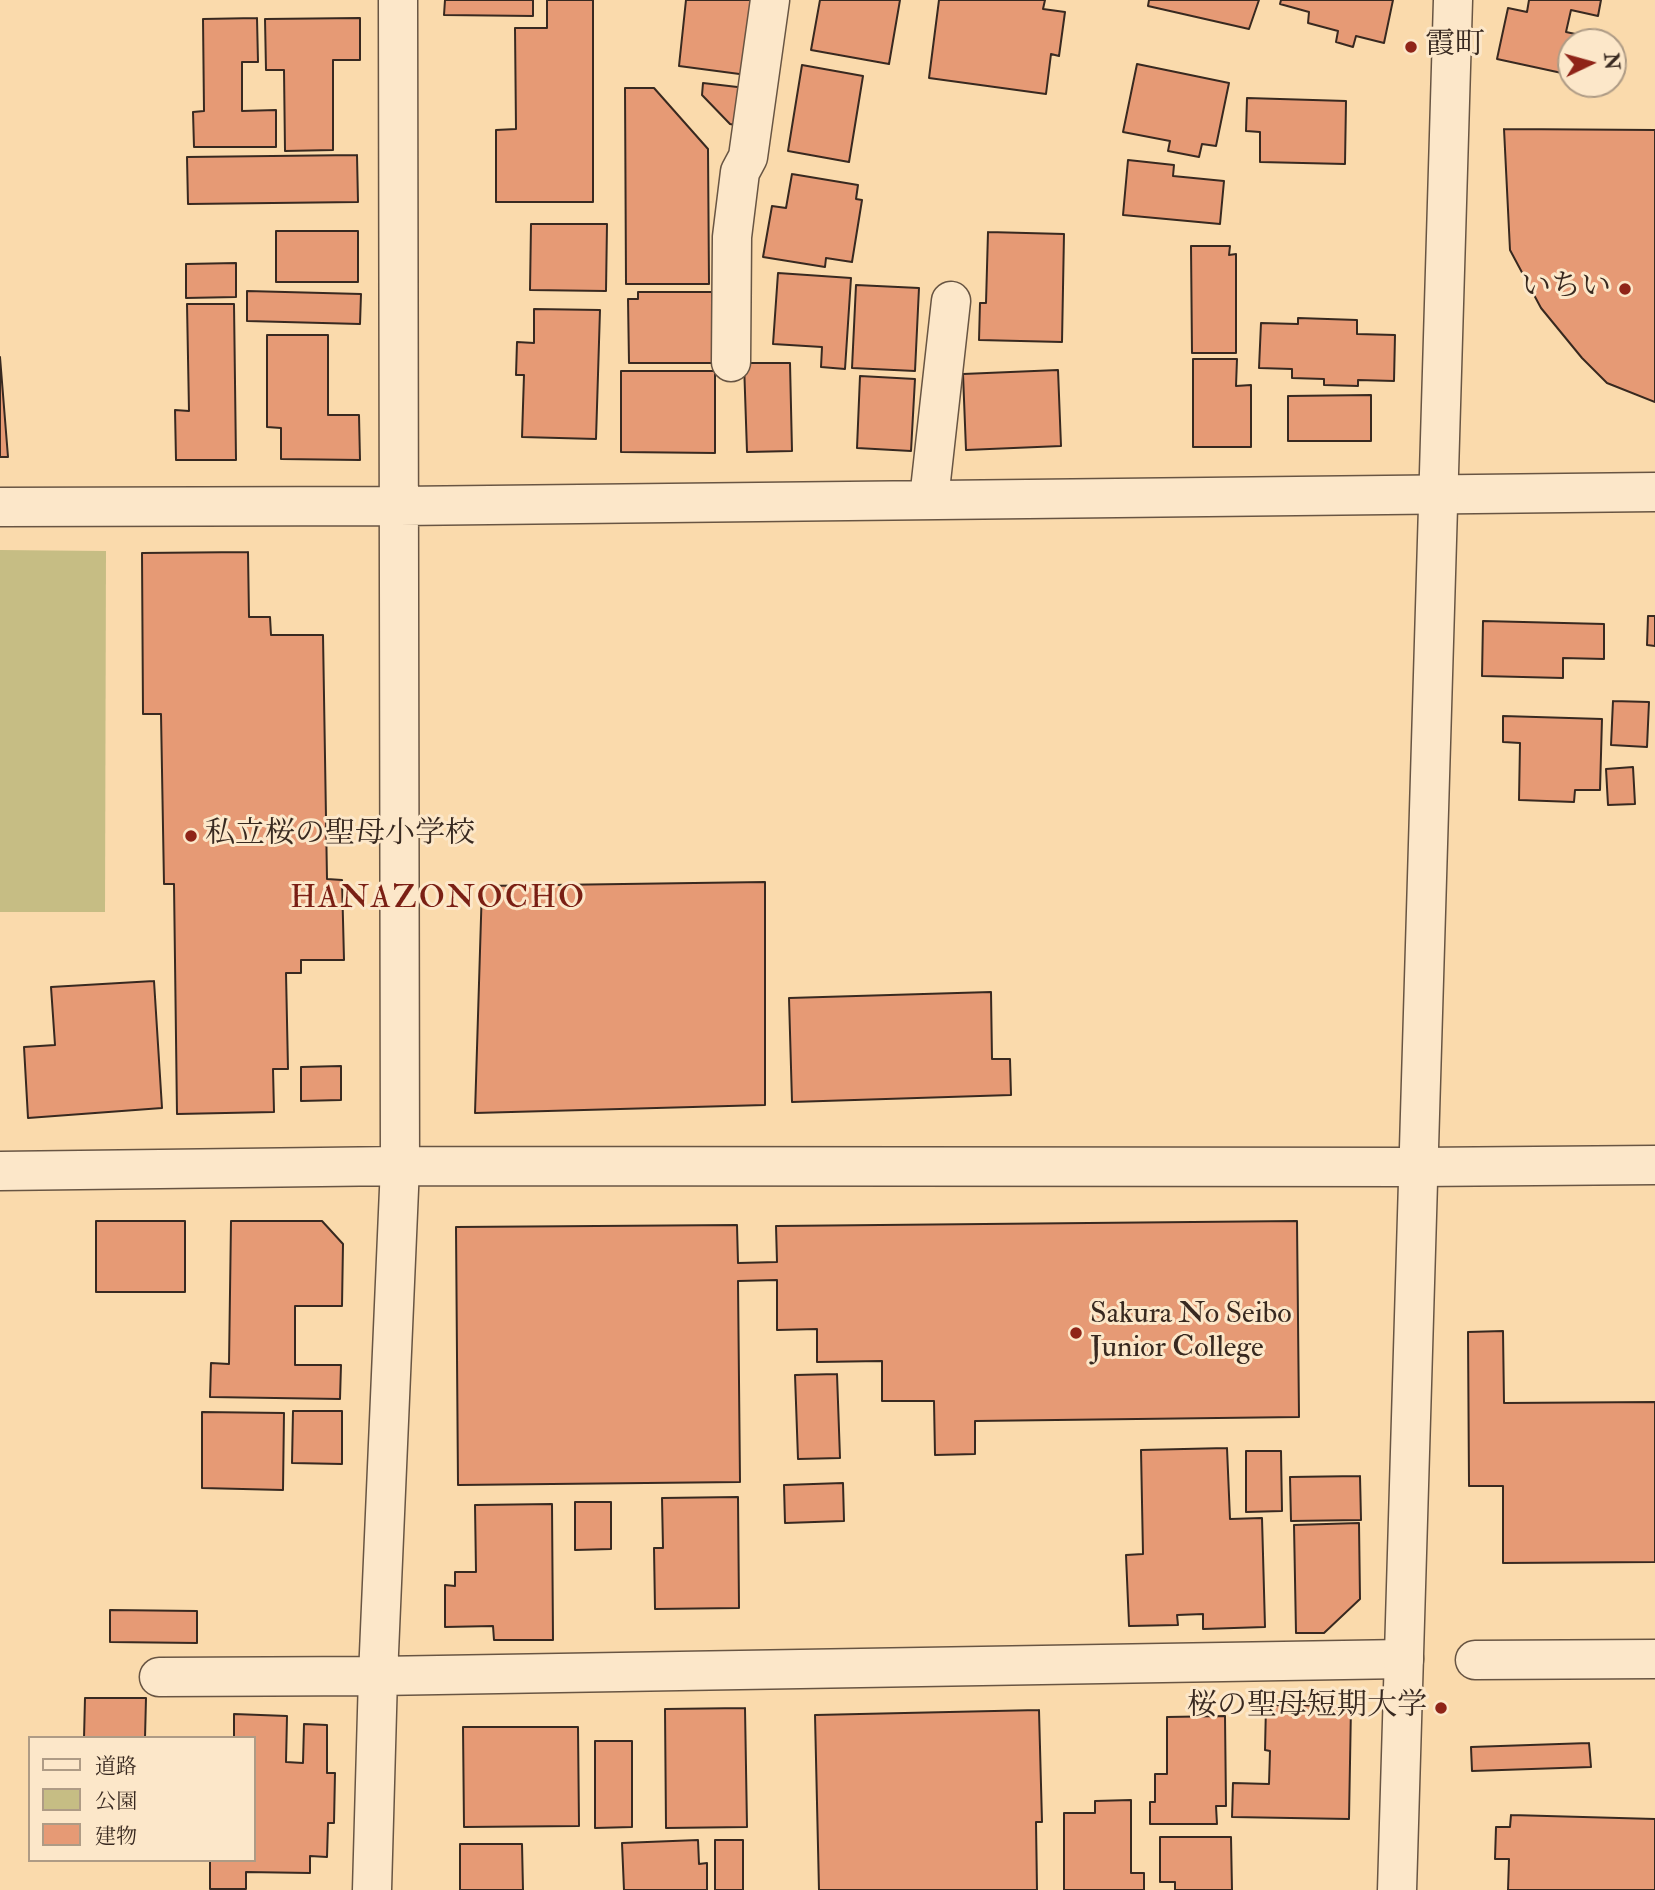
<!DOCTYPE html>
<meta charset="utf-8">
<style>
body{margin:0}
#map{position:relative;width:1655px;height:1890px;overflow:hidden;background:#fadaac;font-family:"IM FELL Double Pica","Noto Serif JP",serif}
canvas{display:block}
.legend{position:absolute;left:28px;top:1736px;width:228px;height:126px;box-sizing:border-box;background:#fce7c9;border:2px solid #ae9b85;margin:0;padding:9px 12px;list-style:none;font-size:21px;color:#382920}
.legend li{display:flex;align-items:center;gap:14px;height:35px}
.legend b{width:35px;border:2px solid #ae9b85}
.north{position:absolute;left:1557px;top:28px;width:70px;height:70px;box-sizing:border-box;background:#fce7c9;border:2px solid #ae9b85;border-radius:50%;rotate:85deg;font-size:19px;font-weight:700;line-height:28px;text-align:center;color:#382920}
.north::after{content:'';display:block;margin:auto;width:24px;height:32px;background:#8f2418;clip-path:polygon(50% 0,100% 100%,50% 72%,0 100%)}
</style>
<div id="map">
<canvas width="1655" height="1890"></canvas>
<ul class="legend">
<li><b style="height:9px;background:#fce7c9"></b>道路</li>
<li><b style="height:19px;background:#c6bd84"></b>公園</li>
<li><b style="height:19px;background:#e69a75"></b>建物</li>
</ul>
<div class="north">N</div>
</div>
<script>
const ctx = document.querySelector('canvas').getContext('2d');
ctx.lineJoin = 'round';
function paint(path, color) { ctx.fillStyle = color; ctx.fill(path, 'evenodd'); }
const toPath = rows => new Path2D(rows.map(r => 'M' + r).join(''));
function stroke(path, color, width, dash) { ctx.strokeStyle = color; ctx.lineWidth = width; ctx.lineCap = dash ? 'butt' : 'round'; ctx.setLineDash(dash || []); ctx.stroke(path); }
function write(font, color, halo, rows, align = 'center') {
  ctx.font = font + ' "IM FELL Double Pica","Noto Serif JP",serif'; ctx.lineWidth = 6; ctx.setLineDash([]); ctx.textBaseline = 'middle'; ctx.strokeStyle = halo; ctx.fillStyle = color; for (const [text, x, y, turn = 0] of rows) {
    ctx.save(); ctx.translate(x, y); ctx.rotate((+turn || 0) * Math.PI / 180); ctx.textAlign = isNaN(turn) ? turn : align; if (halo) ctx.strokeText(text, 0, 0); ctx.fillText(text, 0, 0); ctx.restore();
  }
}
const green = toPath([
 [0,550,106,551,105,912,0,912]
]);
const building = toPath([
 [445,0,533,0,533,16,444,15,445,0],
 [547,0,593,0,593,202,496,202,496,130,516,129,515,28,547,28,547,0],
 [686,0,756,0,747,75,679,66,686,0],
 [820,0,900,0,889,64,811,50,820,0],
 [939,0,1045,0,1043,9,1065,12,1059,56,1051,54,1046,94,929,78,939,0],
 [1149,0,1259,0,1249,29,1148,6,1149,0],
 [1281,0,1393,0,1384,43,1356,36,1353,47,1336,42,1338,31,1308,23,1309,12,1280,4,1281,0],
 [1529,0,1601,0,1598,16,1571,10,1566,32,1580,35,1579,42,1571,42,1571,75,1497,59,1508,8,1527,12,1529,0],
 [257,18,258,62,242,62,242,111,276,110,276,147,194,147,193,112,204,111,203,19,257,18],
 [360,18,360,60,333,60,333,150,285,151,284,70,266,70,265,19,360,18],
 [1137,64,1229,83,1216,146,1202,144,1199,157,1168,151,1170,141,1123,132,1137,64],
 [802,65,863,76,849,162,788,151,802,65],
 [703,83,746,88,739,126,730,124,702,95,703,83],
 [625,88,654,88,708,149,709,284,626,284,625,88],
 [1247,98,1346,101,1345,164,1260,162,1260,132,1246,131,1247,98],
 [1504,129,1655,130,1655,402,1607,383,1582,358,1541,308,1510,250,1504,129],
 [357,155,358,202,188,204,187,157,357,155],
 [1128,160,1174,165,1173,176,1224,181,1220,224,1123,215,1128,160],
 [792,174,858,185,856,199,862,200,852,262,826,258,825,267,763,257,772,206,786,208,792,174],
 [531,224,607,224,606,291,530,290,531,224],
 [276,231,358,231,358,282,276,282,276,231],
 [988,232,1064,234,1062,342,979,340,980,303,986,303,988,232],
 [1191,246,1230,246,1229,255,1236,254,1236,353,1192,353,1191,246],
 [236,263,236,297,186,298,186,264,236,263],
 [778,273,851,278,845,369,821,367,822,347,773,344,778,273],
 [856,285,919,288,915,371,852,368,856,285],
 [247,291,361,294,360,324,247,321,247,291],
 [638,292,712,292,713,363,629,363,628,299,638,299,638,292],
 [187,304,234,304,236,460,176,460,175,410,189,411,187,304],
 [534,309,600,310,596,439,522,437,524,375,516,375,517,342,534,343,534,309],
 [1298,318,1357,320,1357,334,1395,335,1394,381,1358,380,1358,386,1324,385,1324,379,1292,378,1292,369,1259,368,1261,323,1298,324,1298,318],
 [267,335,328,335,328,415,359,415,360,460,281,459,281,428,267,427,267,335],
 [0,357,8,457,0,457,0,357],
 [1193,359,1237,359,1236,386,1251,385,1251,447,1193,447,1193,359],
 [744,363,790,363,792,451,747,452,744,363],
 [1058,370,1061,446,966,450,963,374,1058,370],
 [621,371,715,371,715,453,621,452,621,371],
 [860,376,915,379,911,451,857,448,860,376],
 [1371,395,1371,441,1288,441,1288,396,1371,395],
 [248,552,249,617,270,617,271,635,323,635,327,879,342,880,344,960,301,960,301,973,286,973,288,1069,273,1069,274,1112,177,1114,174,884,164,884,161,714,143,714,142,553,248,552],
 [1648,616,1655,616,1655,646,1647,645,1648,616],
 [1483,621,1604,624,1604,659,1563,658,1563,678,1482,676,1483,621],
 [1613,701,1649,702,1647,747,1611,745,1613,701],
 [1503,716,1602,719,1600,790,1575,790,1574,802,1519,800,1520,743,1503,742,1503,716],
 [1633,767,1635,804,1608,805,1606,769,1633,767],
 [765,882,765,1105,475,1113,482,886,765,882],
 [154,981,162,1108,28,1118,24,1047,55,1045,51,987,154,981],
 [991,992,992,1059,1010,1059,1011,1095,792,1102,789,998,991,992],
 [341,1066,341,1100,301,1101,301,1067,341,1066],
 [96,1221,185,1221,185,1292,96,1292,96,1221],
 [231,1221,322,1221,343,1244,342,1306,295,1306,295,1365,341,1365,340,1399,210,1397,211,1363,229,1364,231,1221],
 [1297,1221,1299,1417,975,1421,975,1454,935,1455,934,1401,882,1401,882,1361,817,1362,817,1329,777,1330,777,1280,738,1281,740,1482,458,1485,456,1227,737,1225,738,1263,777,1262,776,1226,1297,1221],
 [1503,1331,1504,1403,1655,1402,1655,1562,1503,1563,1503,1486,1469,1486,1468,1332,1503,1331],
 [837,1374,840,1458,798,1459,795,1375,837,1374],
 [293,1411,342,1411,342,1464,292,1463,293,1411],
 [202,1412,284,1413,283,1490,202,1488,202,1412],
 [1227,1448,1230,1519,1262,1518,1265,1627,1203,1629,1203,1614,1177,1615,1178,1625,1129,1626,1126,1555,1143,1554,1141,1450,1227,1448],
 [1246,1451,1281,1451,1282,1511,1246,1512,1246,1451],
 [1360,1476,1361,1520,1291,1521,1290,1477,1360,1476],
 [843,1483,844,1521,785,1523,784,1485,843,1483],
 [738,1497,739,1608,655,1609,654,1548,663,1548,662,1498,738,1497],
 [575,1502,611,1502,611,1549,575,1550,575,1502],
 [552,1504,553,1640,494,1640,493,1626,445,1627,445,1585,455,1586,455,1572,476,1572,475,1505,552,1504],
 [1359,1523,1360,1599,1324,1633,1296,1633,1294,1525,1359,1523],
 [110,1610,197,1611,197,1643,110,1642,110,1610],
 [85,1698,146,1698,145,1738,84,1738,85,1698],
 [1266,1705,1351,1706,1349,1819,1232,1817,1233,1783,1269,1784,1270,1751,1265,1750,1266,1705],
 [745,1708,747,1827,666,1828,665,1709,745,1708],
 [1039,1710,1042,1822,1036,1822,1037,1890,819,1890,815,1715,1039,1710],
 [234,1714,287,1716,286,1762,303,1763,304,1724,327,1725,327,1773,335,1773,334,1823,328,1823,327,1857,310,1856,310,1873,246,1872,246,1889,210,1889,210,1860,254,1860,254,1738,234,1738,234,1714],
 [1225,1716,1226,1806,1216,1806,1217,1824,1150,1824,1150,1802,1155,1802,1155,1774,1167,1774,1167,1717,1225,1716],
 [463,1727,578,1727,579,1826,464,1827,463,1727],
 [595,1741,632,1741,632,1827,595,1828,595,1741],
 [1589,1743,1591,1767,1472,1771,1471,1747,1589,1743],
 [1131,1800,1131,1873,1144,1873,1144,1890,1064,1890,1064,1813,1095,1813,1095,1801,1131,1800],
 [1511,1815,1655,1819,1655,1890,1508,1890,1509,1859,1495,1859,1496,1827,1510,1827,1511,1815],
 [1160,1837,1231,1837,1232,1890,1175,1890,1175,1882,1160,1882,1160,1837],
 [698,1840,699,1864,707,1863,707,1890,624,1890,622,1843,698,1840],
 [715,1840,743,1840,743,1890,715,1890,715,1840],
 [460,1844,522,1844,523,1890,460,1890,460,1844]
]);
const pedestrian = toPath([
 [1475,1660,1655,1659]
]);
const minor = toPath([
 [731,362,732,237,740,172,748,157,770,0],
 [929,499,951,301],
 [0,507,400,506,1655,492],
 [0,1171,400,1166,1417,1167,1655,1165],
 [159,1677,378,1676,1404,1659],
 [372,1890,378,1676,400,1166,398,0]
]);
const tertiary = toPath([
 [1397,1890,1453,0]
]);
const markers = [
 [1411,47,7,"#8f2418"],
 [1625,289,7,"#8f2418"],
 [191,836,7,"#8f2418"],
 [1076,1333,7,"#8f2418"],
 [1441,1708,7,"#8f2418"]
];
const poiNames = [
 ["霞町",1425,47],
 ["いちい",1611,289,"right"],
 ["私立桜の聖母小学校",205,836],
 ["Sakura No Seibo",1090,1316],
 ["Junior College",1090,1350],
 ["桜の聖母短期大学",1427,1708,"right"]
];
const neighbourhoodNames = [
 ["HANAZONOCHO",438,900]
];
paint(green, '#c6bd84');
paint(building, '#e69a75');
stroke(building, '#382920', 2);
stroke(pedestrian, '#685543', 41);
stroke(minor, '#685543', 41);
stroke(tertiary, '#685543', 41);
stroke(pedestrian, '#fce7c9', 38);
stroke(minor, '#fce7c9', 38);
stroke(tertiary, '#fce7c9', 38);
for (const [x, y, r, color] of markers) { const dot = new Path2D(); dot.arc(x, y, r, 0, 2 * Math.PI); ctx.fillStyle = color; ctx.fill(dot); stroke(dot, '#fce7c9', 2.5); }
write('30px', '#382920', '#fce7c9', poiNames, 'left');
ctx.letterSpacing = '2px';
write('32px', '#7a1f14', '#fce7c9', neighbourhoodNames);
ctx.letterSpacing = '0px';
</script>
